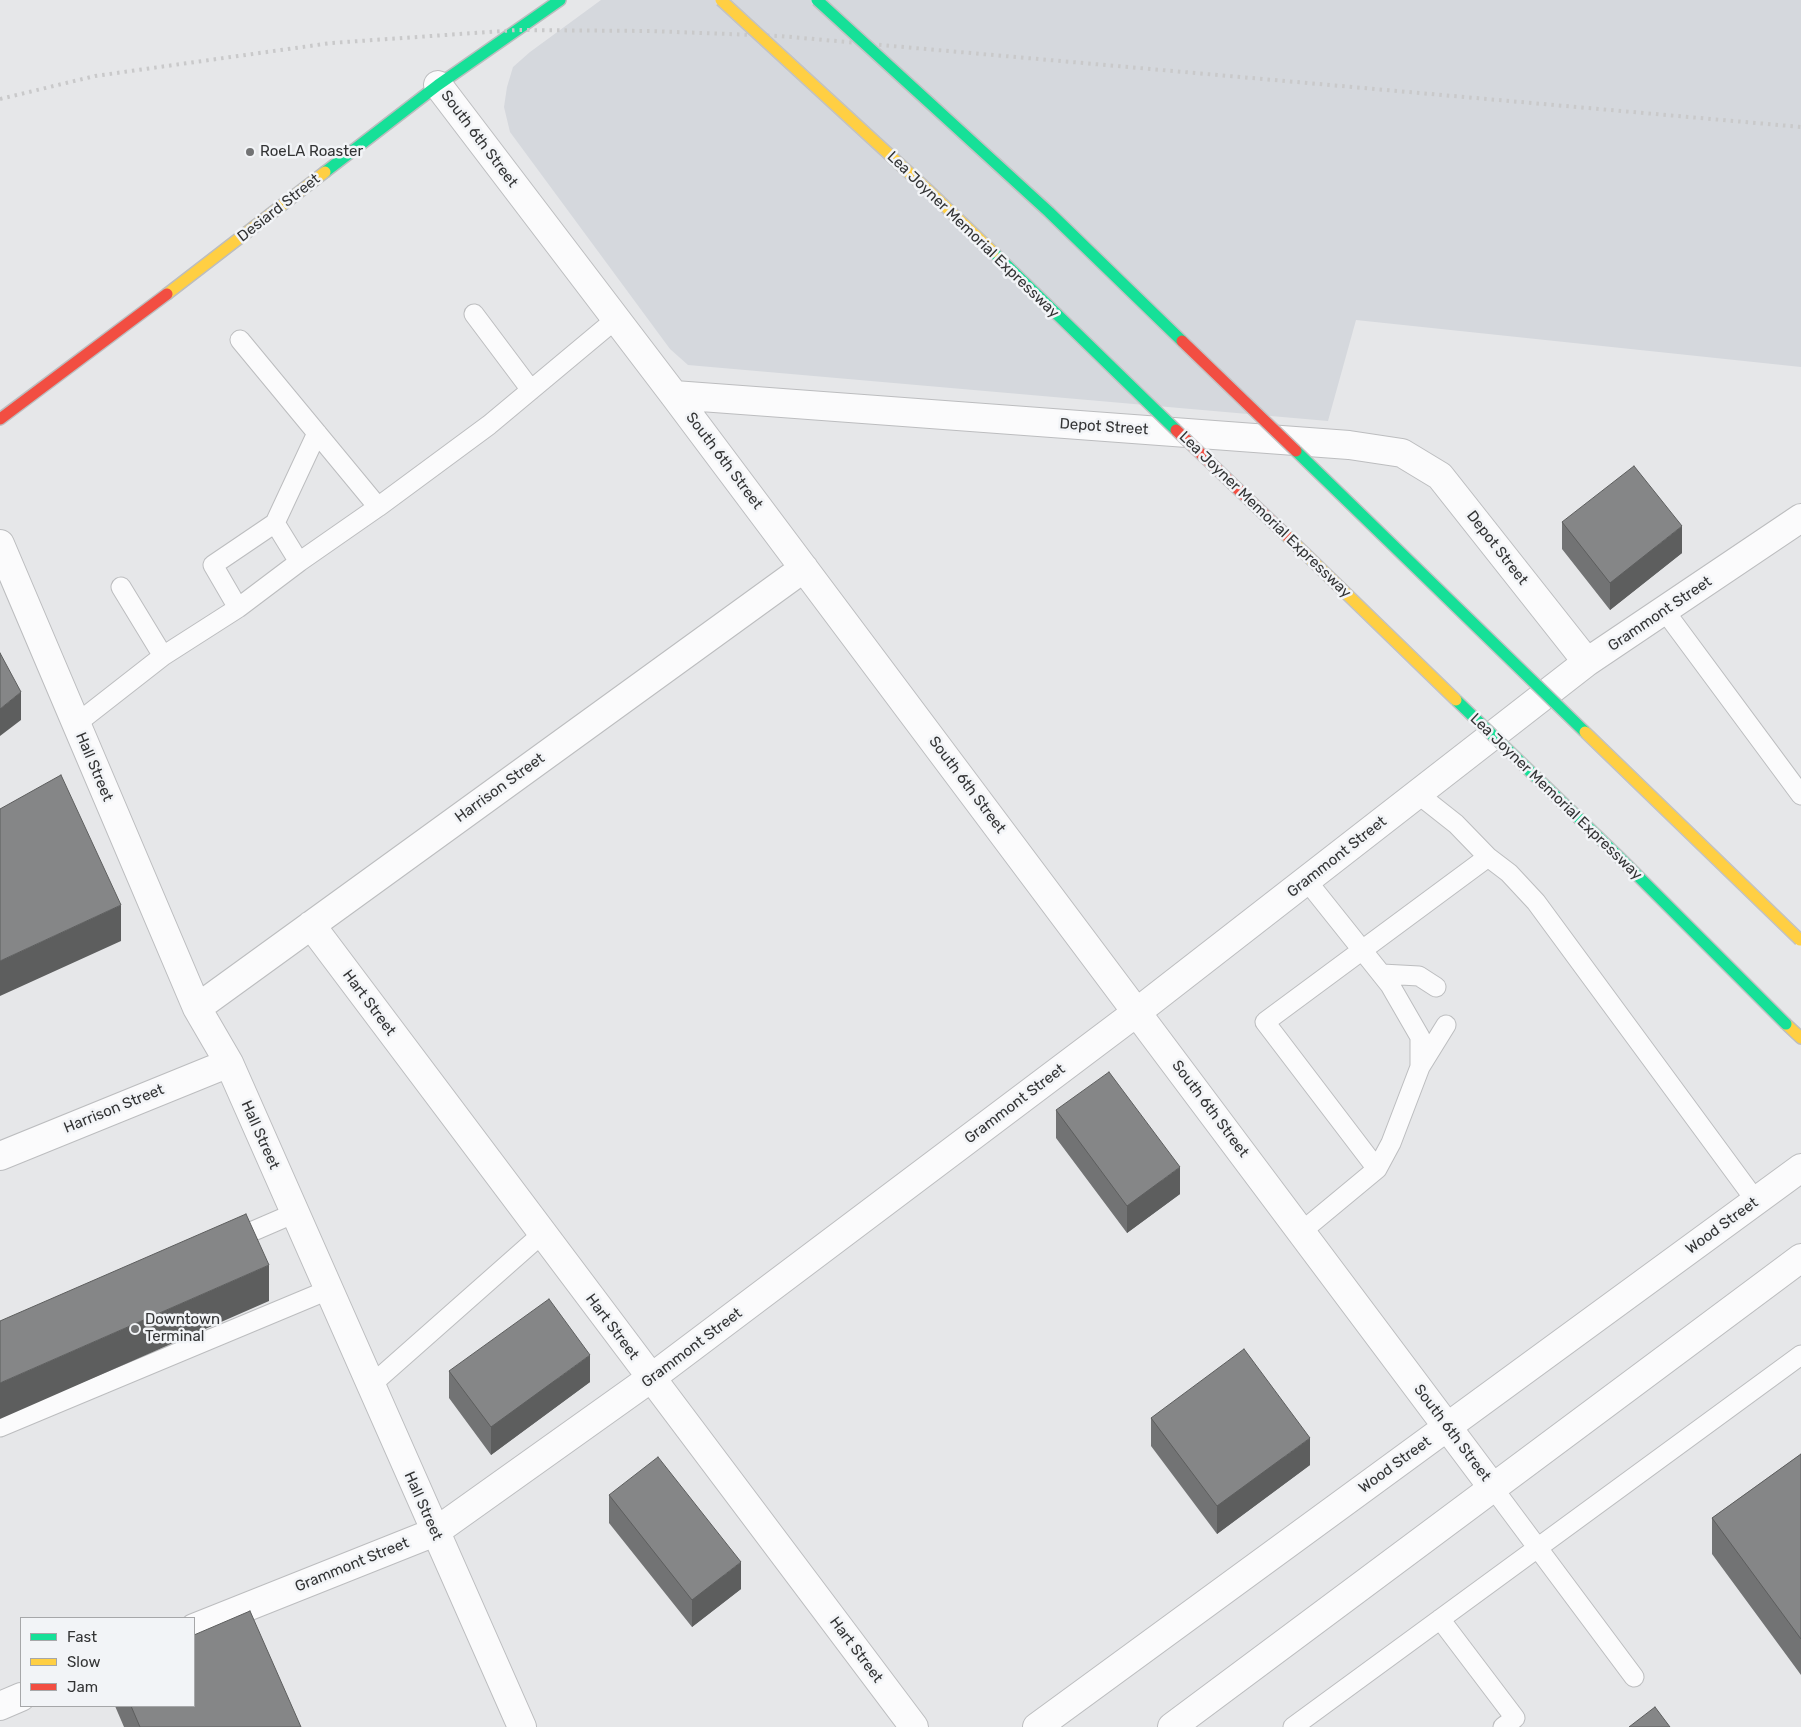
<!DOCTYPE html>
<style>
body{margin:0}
#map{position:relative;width:1801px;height:1727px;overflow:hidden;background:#e6e7e9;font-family:Rubik,sans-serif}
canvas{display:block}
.legend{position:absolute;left:20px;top:1617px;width:175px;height:90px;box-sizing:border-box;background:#f2f4f7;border:1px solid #a6a7a9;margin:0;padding:6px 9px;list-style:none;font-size:15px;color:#333435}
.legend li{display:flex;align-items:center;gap:10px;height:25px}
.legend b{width:25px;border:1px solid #a6a7a9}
</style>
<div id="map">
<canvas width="1801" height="1727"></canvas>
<ul class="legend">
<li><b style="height:6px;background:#16e098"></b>Fast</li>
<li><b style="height:6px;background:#ffcf43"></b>Slow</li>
<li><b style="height:6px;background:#f24e42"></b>Jam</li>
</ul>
</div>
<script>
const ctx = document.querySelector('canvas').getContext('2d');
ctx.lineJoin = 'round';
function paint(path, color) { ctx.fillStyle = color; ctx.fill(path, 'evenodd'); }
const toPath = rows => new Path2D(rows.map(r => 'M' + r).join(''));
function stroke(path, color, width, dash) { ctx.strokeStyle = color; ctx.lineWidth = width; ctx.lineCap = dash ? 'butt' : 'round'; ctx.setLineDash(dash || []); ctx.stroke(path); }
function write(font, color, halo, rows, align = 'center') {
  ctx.font = font + ' Rubik,sans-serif'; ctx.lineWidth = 5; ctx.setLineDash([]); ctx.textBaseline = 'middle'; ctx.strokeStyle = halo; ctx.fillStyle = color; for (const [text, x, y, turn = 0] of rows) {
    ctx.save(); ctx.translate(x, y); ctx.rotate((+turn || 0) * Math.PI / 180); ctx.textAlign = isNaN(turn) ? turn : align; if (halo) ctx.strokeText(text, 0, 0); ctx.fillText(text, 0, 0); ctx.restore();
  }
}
const built = toPath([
 [601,0,1801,0,1801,367,1356,320,1328,421,688,365,670,349,510,132,504,107,507,87,513,67,530,52]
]);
const lane = toPath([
 [474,314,531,390],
 [240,340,378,507],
 [275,523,317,433],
 [299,562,238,608,213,565,275,523,299,562,378,507,489,425,616,319],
 [121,587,163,656],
 [1664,610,1801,795],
 [76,724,163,656,238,608],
 [1418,794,1456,824,1488,857,1509,873,1536,902,1756,1201],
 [1382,974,1419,976,1436,987],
 [1420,1067,1446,1025],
 [1377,1169,1265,1022,1488,857],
 [1301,1232,1377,1169,1391,1143,1420,1067,1420,1037,1390,985,1307,881],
 [230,1241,295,1213],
 [370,1386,542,1234],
 [0,1427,328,1290],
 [1493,1488,1634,1677],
 [1440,1619,1515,1718,1503,1727],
 [1293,1727,1801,1355]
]);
const street = toPath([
 [438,85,674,395,1493,1488],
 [674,395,1349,445,1402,453,1440,476,1587,662],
 [0,544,197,1008,229,1063,522,1727],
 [311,925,914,1727],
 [197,1008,804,568],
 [0,1156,229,1063],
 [194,1628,435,1532,651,1378,1137,1012,1587,662,1801,518],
 [0,1706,21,1697],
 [1037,1727,1801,1168],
 [1172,1727,1801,1258]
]);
const fast = toPath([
 [325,172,438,85,560,0]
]);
const slow = toPath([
 [167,294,325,172],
 [1786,1024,1801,1038]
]);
const jam = toPath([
 [0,419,167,294]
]);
const rail = toPath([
 [0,99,95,76,331,43,517,30,650,31,780,36,1801,127]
]);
const fastBridge = toPath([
 [817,0,1049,212,1182,341],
 [993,252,1176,430],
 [1296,451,1585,732],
 [1456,700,1619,857,1786,1024]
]);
const slowBridge = toPath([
 [721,0,930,192,993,252],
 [1287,536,1456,700],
 [1585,732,1800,940]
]);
const jamBridge = toPath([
 [1182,341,1296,451],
 [1176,430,1287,536]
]);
const wall = toPath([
 [1562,522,1682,553,1610,610,1562,549],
 [1056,1110,1180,1194,1127,1233,1056,1138],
 [449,1371,590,1382,491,1455,449,1398],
 [1151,1418,1310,1465,1217,1534,1151,1446],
 [1801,1454,1801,1675,1712,1554,1712,1518],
 [609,1495,741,1589,692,1627,609,1523],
 [115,1706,194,1706,301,1727,124,1727]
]);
const shadedWall = toPath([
 [1682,526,1682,553,1610,610,1610,583],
 [21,692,21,720,0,736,0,709],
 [121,905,121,941,0,996,0,961],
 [1180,1167,1180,1194,1127,1233,1127,1206],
 [269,1265,269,1301,0,1419,0,1383],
 [590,1355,590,1382,491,1455,491,1427],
 [1310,1438,1310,1465,1217,1534,1217,1506],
 [741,1562,741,1589,692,1627,692,1600]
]);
const building = toPath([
 [1634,466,1682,526,1610,583,1562,522,1634,466],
 [0,653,21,692,0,709,0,653],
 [61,775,121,905,0,961,0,809,61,775],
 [1109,1072,1180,1167,1127,1206,1056,1110,1109,1072],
 [246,1214,269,1265,0,1383,0,1321,246,1214],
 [549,1299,590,1355,491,1427,449,1371,549,1299],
 [1244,1349,1310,1438,1217,1506,1151,1418,1244,1349],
 [1801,1454,1801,1639,1712,1518,1801,1454],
 [658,1457,741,1562,692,1600,609,1495,658,1457],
 [250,1611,301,1727,140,1727,131,1706,194,1706,194,1635,250,1611],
 [1655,1707,1670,1727,1629,1727,1655,1707]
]);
const markers = [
 [250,152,5,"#727374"],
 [135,1329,5,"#727374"]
];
const streetNames = [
 ["South 6th Street",479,139,53],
 ["Desiard Street",279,208,-38],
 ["Lea Joyner Memorial Expressway",973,235,44],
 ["Depot Street",1104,427,4],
 ["South 6th Street",724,461,53],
 ["Lea Joyner Memorial Expressway",1265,515,44],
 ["Depot Street",1497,548,52],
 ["Grammont Street",1660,614,-34],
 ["Hall Street",94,767,67],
 ["South 6th Street",967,785,53],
 ["Harrison Street",500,788,-36],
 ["Lea Joyner Memorial Expressway",1556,797,44],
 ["Grammont Street",1337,857,-38],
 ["Hart Street",369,1003,53],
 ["Grammont Street",1015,1104,-37],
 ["Harrison Street",114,1109,-22],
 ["South 6th Street",1210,1109,53],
 ["Hall Street",260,1135,66],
 ["Wood Street",1722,1226,-36],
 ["Hart Street",612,1327,53],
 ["Grammont Street",692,1348,-37],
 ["South 6th Street",1452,1433,53],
 ["Wood Street",1395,1465,-36],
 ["Hall Street",423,1506,66],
 ["Grammont Street",352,1565,-22],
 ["Hart Street",856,1650,53]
];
const poiNames = [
 ["RoeLA Roaster",260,152],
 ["Downtown",145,1320],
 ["Terminal",145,1337]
];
paint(built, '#d5d8dd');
stroke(lane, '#bcbdbf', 21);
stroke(street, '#bcbdbf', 30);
stroke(fast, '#bcbdbf', 14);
stroke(slow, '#bcbdbf', 14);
stroke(jam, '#bcbdbf', 14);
stroke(lane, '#fbfbfc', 19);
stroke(street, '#fbfbfc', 28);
stroke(fast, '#16e098', 11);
stroke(slow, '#ffcf43', 11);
stroke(jam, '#f24e42', 11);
stroke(rail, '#c9c9ca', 4, [2.5, 5]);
stroke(fastBridge, '#c2c2c3', 14, []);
stroke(slowBridge, '#c2c2c3', 14, []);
stroke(jamBridge, '#c2c2c3', 14, []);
stroke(fastBridge, '#16e098', 11);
stroke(slowBridge, '#ffcf43', 11);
stroke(jamBridge, '#f24e42', 11);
paint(wall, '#727374');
paint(shadedWall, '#5d5e5e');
paint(building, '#858687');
stroke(building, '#5d5e5e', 1);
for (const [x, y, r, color] of markers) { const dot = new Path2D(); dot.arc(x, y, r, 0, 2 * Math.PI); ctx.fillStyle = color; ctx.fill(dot); stroke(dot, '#f2f4f7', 2); }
write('15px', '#333435', '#f2f4f7', streetNames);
write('15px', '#333435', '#f2f4f7', poiNames, 'left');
</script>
